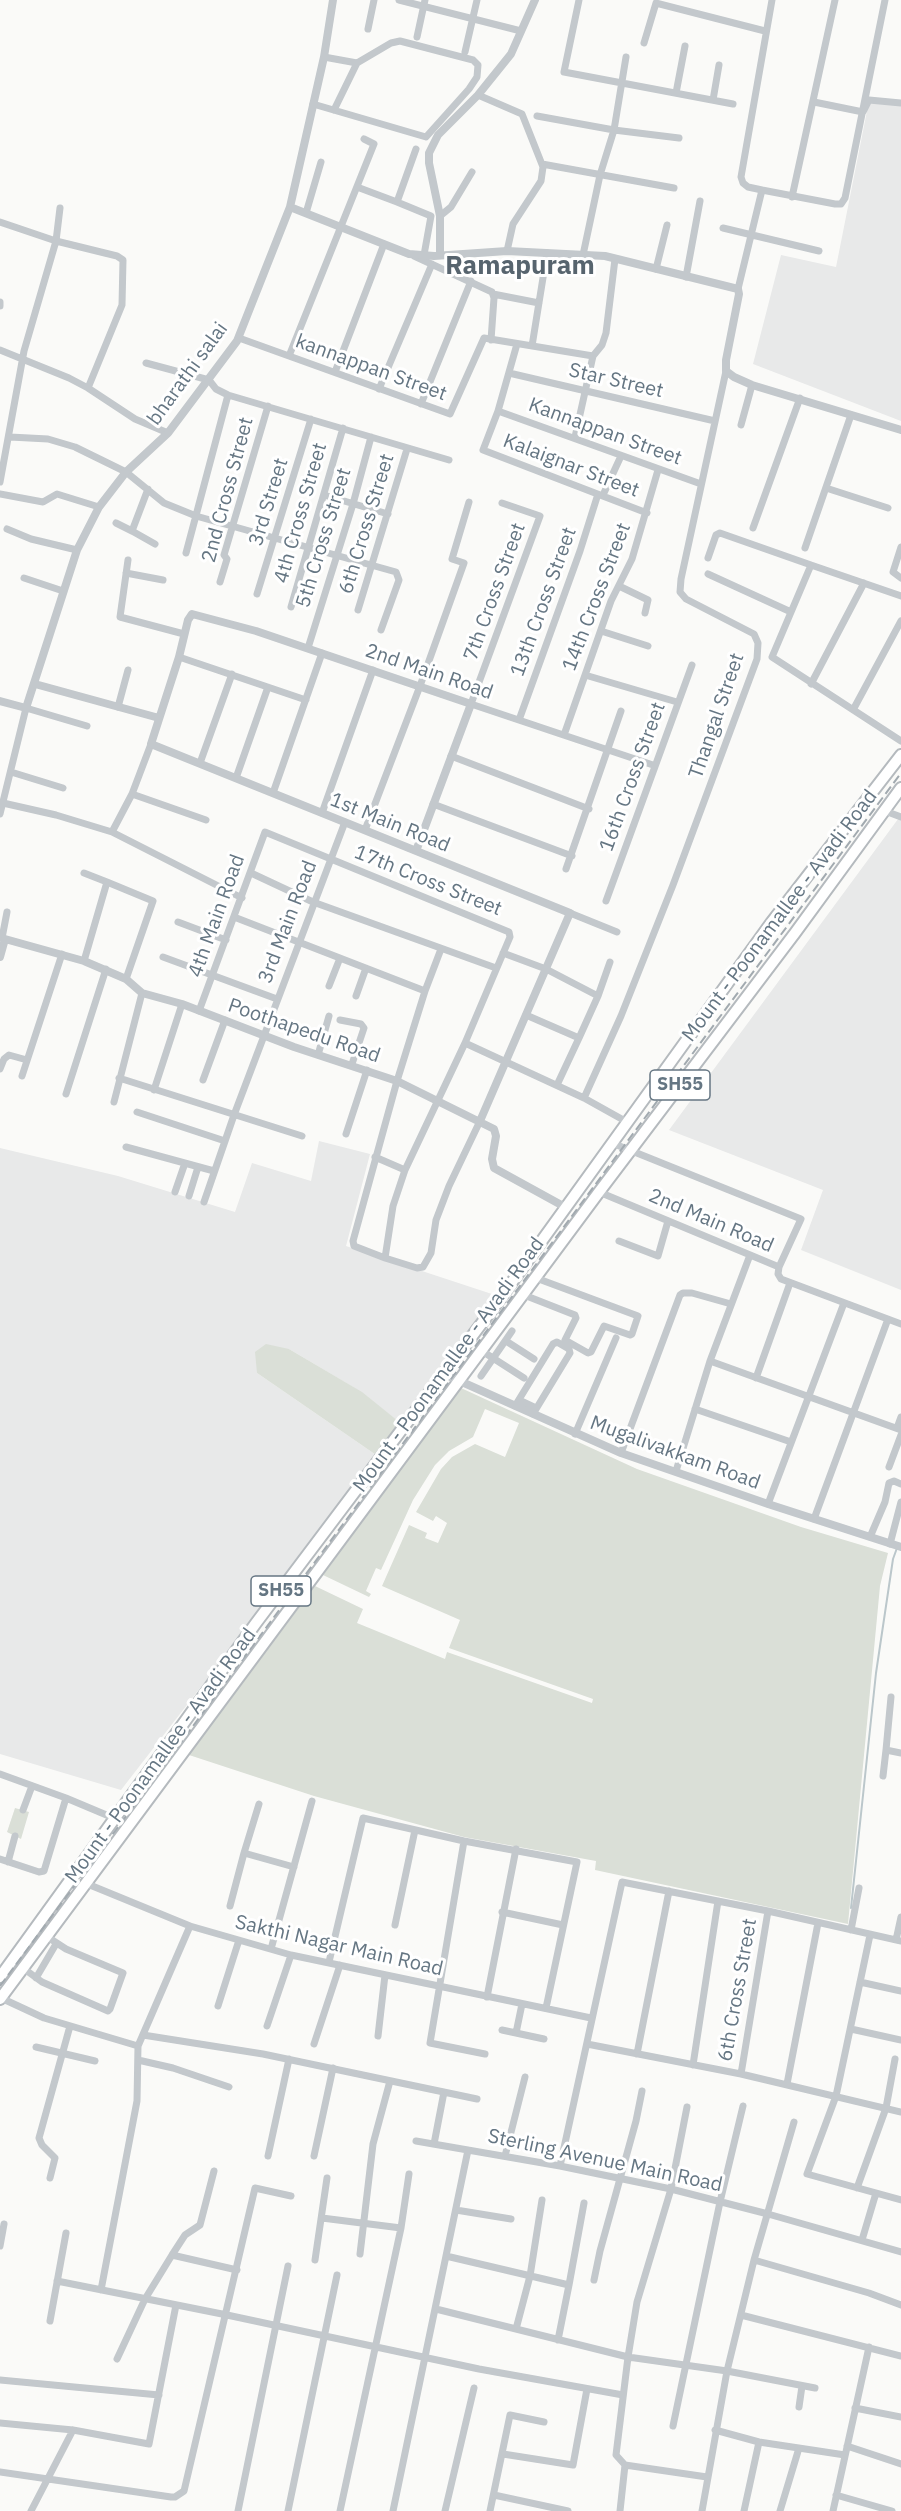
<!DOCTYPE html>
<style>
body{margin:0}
canvas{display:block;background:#fafaf8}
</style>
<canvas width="901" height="2511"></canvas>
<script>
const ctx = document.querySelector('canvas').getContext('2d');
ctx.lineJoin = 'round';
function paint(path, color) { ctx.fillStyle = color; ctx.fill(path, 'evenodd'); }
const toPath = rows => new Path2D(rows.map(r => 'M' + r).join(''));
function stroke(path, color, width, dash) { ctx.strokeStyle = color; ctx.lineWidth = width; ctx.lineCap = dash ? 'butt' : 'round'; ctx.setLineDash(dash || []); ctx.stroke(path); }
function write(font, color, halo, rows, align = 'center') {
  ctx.font = font + ' "IBM Plex Sans",sans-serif'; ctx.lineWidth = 6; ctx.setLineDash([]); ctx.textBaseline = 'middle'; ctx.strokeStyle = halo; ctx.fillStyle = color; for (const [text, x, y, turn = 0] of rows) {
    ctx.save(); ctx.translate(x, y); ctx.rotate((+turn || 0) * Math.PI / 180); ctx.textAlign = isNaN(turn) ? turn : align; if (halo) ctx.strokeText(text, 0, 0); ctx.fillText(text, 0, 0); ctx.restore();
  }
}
const built = toPath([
 [869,101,901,106,901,421,753,364,781,255,836,267],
 [901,815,901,1290,801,1250,823,1190,669,1130],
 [319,1141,370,1154,346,1246,498,1296,403,1425,353,1387,289,1349,257,1373,379,1457,121,1790,0,1754,0,1148,118,1176,235,1212,252,1163,311,1181]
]);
const green = toPath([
 [266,1344,289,1349,362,1392,403,1425,379,1457,257,1373,255,1352],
 [461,1388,637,1469,801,1527,888,1553,880,1586,848,1924,595,1870,596,1861,464,1837,314,1796,189,1755,315,1586,363,1609,357,1623,445,1659,447,1652,592,1703,593,1699,449,1648,460,1620,382,1586,409,1525,427,1533,425,1538,438,1543,447,1523,436,1516,433,1521,416,1512,441,1469,452,1457,475,1444,505,1457,519,1423,485,1409,473,1437,449,1451,435,1465,413,1500,381,1570,376,1568,366,1591,371,1594,369,1597,323,1575],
 [15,1808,29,1812,21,1839,7,1832]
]);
const stream = toPath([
 [851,1908,876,1673,893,1559,897,1548]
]);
const minor = toPath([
 [399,0,521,31],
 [579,0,564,72,733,104],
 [368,29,374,0],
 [417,37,425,0],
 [644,43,656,3,765,31],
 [465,52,477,0],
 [324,57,357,63],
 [676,93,685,46],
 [478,95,522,114,543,167,541,181,513,224,507,251],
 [713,100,719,65],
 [814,102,863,112,869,100,901,103],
 [313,104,426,137,469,89,477,77,478,65,473,60,400,41,391,43,357,63,334,110],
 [537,116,614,130,679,138],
 [416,149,397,202,431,216,424,255],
 [542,164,674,188],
 [357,187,397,202],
 [762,190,748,187,743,183,741,177,772,0],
 [792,197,835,0],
 [60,208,56,241,117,256,123,260,122,305,88,388],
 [306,213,321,162],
 [440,216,451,207,472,172],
 [0,222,56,241,24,351,0,482],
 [723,228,819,251],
 [583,255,600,175,614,130,626,57],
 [414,256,492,292,494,298,491,340],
 [656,269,667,225],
 [686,277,700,201],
 [738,289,762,190,835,204,841,204,845,198,885,0],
 [493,294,539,303],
 [0,302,0,306],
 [239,338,450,414,484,338,593,356],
 [517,344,498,411,483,450,647,513],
 [532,346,547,253],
 [0,350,69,378,88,388,135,419,168,433],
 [289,356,374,144,364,139],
 [146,363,209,380,216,389,228,395,449,460],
 [335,372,384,244],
 [509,373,715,421],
 [379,389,432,264],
 [421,404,471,281],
 [498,411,701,484],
 [741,425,752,385],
 [10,437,48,439,75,447,126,472,164,503,196,516,396,572,399,580,381,630],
 [575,437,593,356,602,345,606,333,615,259],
 [826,488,888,508],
 [0,494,43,502,57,494,99,507],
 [324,495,388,514],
 [603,495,621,456],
 [502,503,540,516,471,704,653,765],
 [116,523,132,531,148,489],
 [753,528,800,398],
 [7,529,31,539,77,550],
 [132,531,155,544],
 [901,547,893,572,901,578],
 [805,548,851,415],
 [186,553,228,395],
 [708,558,716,535,720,533,811,565],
 [128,560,120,617,184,634],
 [126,573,163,580],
 [708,574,791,612],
 [24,578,63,591],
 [220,582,227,559,224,555,268,406],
 [619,586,648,600,645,613],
 [257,594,311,419],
 [901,596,811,565,772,657,901,741],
 [291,607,343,428],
 [358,610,407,449],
 [601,631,648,646],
 [308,648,353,504,371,437],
 [179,657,306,700],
 [585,675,677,702],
 [811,684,864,583],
 [118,707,128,670],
 [853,710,901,621],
 [519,720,580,551,598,494],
 [564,735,611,601,632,559,658,470],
 [151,744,132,794,206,820],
 [451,756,589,809],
 [200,763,232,674],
 [11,772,63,788],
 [236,778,268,687],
 [273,793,322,653],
 [132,794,112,832,242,898],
 [3,803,56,815,112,832],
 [433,804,572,856],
 [885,811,901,817],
 [322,813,373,670],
 [0,814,26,708,87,726],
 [365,830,420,686,464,563,452,559,469,502],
 [566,869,621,711],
 [84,873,107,882],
 [251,873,313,902,496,968],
 [606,901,692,665],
 [570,913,617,932],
 [234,917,425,991],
 [178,922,226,940],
 [2,938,7,912],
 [441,949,425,991,397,1081,353,1241,354,1246,385,1258,417,1268,423,1267,431,1253,436,1220,449,1186,480,1121],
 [503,953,546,969,598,996,579,1038],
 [163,957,277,999],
 [84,961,107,882,153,901,126,979],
 [329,986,340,958],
 [356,996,366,968],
 [598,996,610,962],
 [199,1011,265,832,509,932,510,937,465,1043,405,1170,393,1206,385,1258],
 [526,1015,579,1038,557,1085],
 [340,1020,361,1024,364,1028,352,1064],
 [465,1043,584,1098,627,1122],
 [318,1055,329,1016],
 [0,1069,4,1059,9,1055,27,1060],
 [22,1076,62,954],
 [119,1078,302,1136],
 [203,1080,225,1020],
 [154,1090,182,1004],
 [66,1094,106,969],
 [584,1098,621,1016,673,885,757,659,758,643,754,634,686,599,680,592,681,579,726,371],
 [114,1102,142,993],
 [137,1112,225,1141],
 [346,1134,367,1070],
 [612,1143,801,1219,779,1267],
 [126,1147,214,1171],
 [375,1157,405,1170],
 [175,1192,185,1163],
 [599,1192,779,1267,778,1274,781,1279,901,1324],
 [189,1196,198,1167],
 [204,1202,234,1115,345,822],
 [619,1241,658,1256,668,1221],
 [524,1295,575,1315,576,1318,565,1340,588,1353,591,1352,604,1326,630,1335,632,1334,638,1316,536,1278],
 [506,1341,534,1359],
 [482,1351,524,1378],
 [710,1361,901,1430],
 [481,1376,512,1331],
 [756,1378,790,1283],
 [519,1400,536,1408],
 [515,1406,553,1344,557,1342,569,1349,570,1353,533,1414],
 [695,1409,791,1442],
 [897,1428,901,1417],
 [575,1434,616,1338],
 [621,1453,680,1295,683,1293,692,1293,731,1304],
 [889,1467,901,1435],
 [676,1471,710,1361,750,1255],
 [768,1504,844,1303],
 [814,1519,888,1319],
 [870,1537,885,1502,889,1483,894,1481,901,1484],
 [890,1544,901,1502],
 [891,1697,886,1750,901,1753],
 [0,1774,66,1798,116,1819],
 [883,1776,886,1750],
 [23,1810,32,1786],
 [464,1841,430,2043,485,2054],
 [244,1853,259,1804],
 [0,1859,39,1872,44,1871,66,1798],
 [8,1862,15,1836],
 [85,1883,190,1926,291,1955,591,2018],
 [230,1906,244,1853,294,1867],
 [502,1912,563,1925],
 [395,1925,415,1830],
 [851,1930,859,1888],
 [870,1935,836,2096,807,2174,901,2200],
 [896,1940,901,1917],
 [271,1949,312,1801],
 [329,1962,363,1818,464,1841,577,1862,546,2008],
 [23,1968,42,1982,108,2011,110,2009,123,1973,66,1949,46,1936],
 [36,1978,56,1944],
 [860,1982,901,1991],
 [487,1997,516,1849],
 [1,1998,44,2018,138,2046],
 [218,2006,239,1940],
 [267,2026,291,1955],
 [851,2029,901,2040],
 [502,2030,544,2039],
 [516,2033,522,2004],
 [143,2035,263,2054,477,2099],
 [378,2036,385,1975],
 [314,2044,340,1965],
 [587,2044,741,2074,901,2112],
 [36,2047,95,2061],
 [637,2054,669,1891],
 [138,2060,173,2068,229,2087],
 [693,2065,718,1901],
 [741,2074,768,1911],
 [787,2084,818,1923],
 [416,2141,560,2166,671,2189,768,2214,901,2252],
 [434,2144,444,2092],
 [268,2156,289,2059],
 [314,2156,333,2068],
 [505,2156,525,2077],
 [560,2166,622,1882,768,1911,901,1941],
 [50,2178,55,2158,42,2145,39,2138,70,2026],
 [857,2188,886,2108,895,2059],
 [456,2210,511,2219],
 [322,2218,401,2228],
 [862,2240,876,2193],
 [0,2246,4,2224],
 [360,2254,373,2144,390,2081],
 [172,2255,237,2270],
 [446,2256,569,2285,584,2203],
 [315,2260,327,2178],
 [754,2260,869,2293,901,2305],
 [594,2280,600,2251,636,2121,642,2091],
 [57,2281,227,2315,479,2369,623,2395],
 [101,2290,137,2101,138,2046,190,1926],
 [436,2309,628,2357,727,2371,815,2388],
 [741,2315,901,2356],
 [50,2321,66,2233],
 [516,2329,530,2276,542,2200],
 [558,2340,569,2285],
 [117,2359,145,2299,172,2255,185,2235,200,2225,214,2171],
 [0,2380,159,2395],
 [799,2407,802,2386],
 [855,2408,901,2417],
 [0,2423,73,2430,149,2444,176,2305],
 [673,2426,720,2202,743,2106],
 [715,2430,759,2442,845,2455],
 [847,2446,901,2464],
 [503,2454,573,2465,587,2389],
 [625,2465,707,2477],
 [0,2472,171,2497,175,2497,184,2491,255,2188,291,2196],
 [494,2495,568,2511],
 [836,2495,892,2511],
 [31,2511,73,2430],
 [238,2511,288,2266],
 [288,2511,337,2275],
 [340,2511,401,2228,409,2174],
 [393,2511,468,2150],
 [445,2511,474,2388],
 [490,2511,510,2415,544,2422],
 [620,2511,625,2465,616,2455,628,2357,637,2302,671,2189,687,2107],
 [702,2511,727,2371,754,2260,794,2122],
 [744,2511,759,2442],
 [780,2511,799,2448],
 [833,2511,869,2347]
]);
const tertiary = toPath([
 [290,207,409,254,434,256,507,251,605,256,738,289,739,294,726,360,726,371,734,377,752,385,901,430],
 [440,254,440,216,429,163,429,153,438,135,478,95,511,54,535,0],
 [35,684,159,718],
 [0,701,26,708,77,550,99,507,126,472,168,433,237,341,290,207,324,57,333,0],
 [416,851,471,704,256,631,192,614,188,620,179,657,151,744,570,913,480,1121],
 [0,957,5,939,84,961,126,979,142,993,182,1004,294,1047,397,1081,494,1129,496,1136,492,1159,494,1168,565,1207],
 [444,1374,621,1453,768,1504,901,1547]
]);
const primary = toPath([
 [0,1977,256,1623,494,1307,771,923,901,755],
 [0,1999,599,1192,795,933,901,788]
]);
const rail = toPath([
 [0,1986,901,773]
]);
const shields = [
 [680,1085,60],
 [281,1591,60]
];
const shieldNames = [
 ["SH55",680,1085],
 ["SH55",281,1591]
];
const streetNames = [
 ["kannappan Street",371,368,20],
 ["bharathi salai",188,374,-54],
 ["Star Street",616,381,13],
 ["Kannappan Street",605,432,20],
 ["Kalaignar Street",571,466,21],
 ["2nd Cross Street",228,490,-75],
 ["3rd Street",269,502,-73],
 ["4th Cross Street",301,513,-74],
 ["6th Cross Street",367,524,-73],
 ["5th Cross Street",324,538,-73],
 ["7th Cross Street",495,592,-70],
 ["14th Cross Street",597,597,-69],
 ["13th Cross Street",544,602,-70],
 ["2nd Main Road",429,672,19],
 ["Thangal Street",717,716,-71],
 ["16th Cross Street",633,777,-70],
 ["1st Main Road",390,823,22],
 ["17th Cross Street",428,881,22],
 ["4th Main Road",217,916,-70],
 ["Mount - Poonamallee - Avadi Road",780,916,-53],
 ["3rd Main Road",288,922,-69],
 ["Poothapedu Road",304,1031,19],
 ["2nd Main Road",711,1221,23],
 ["Mount - Poonamallee - Avadi Road",449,1365,-54],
 ["Mugalivakkam Road",675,1453,20],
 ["Mount - Poonamallee - Avadi Road",161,1756,-54],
 ["Sakthi Nagar Main Road",339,1946,13],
 ["6th Cross Street",738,1990,-80],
 ["Sterling Avenue Main Road",605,2161,12]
];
const districtNames = [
 ["Ramapuram",520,266]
];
paint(built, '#e8e9e9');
paint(green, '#dadfd7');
stroke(stream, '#bbc7cb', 2);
stroke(primary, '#b5babe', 14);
stroke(minor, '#c3c8cc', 7);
stroke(tertiary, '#c3c8cc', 8);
stroke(primary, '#fff', 10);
stroke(rail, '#a2aab0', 2, [9, 4.5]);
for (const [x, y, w] of shields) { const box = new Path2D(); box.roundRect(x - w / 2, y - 15, w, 30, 4.5); ctx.fillStyle = '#fff'; ctx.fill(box); stroke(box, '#657683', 1.5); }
write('bold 18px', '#657683', null, shieldNames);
write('20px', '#657683', '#fff', streetNames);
write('bold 26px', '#57646e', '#fff', districtNames);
</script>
